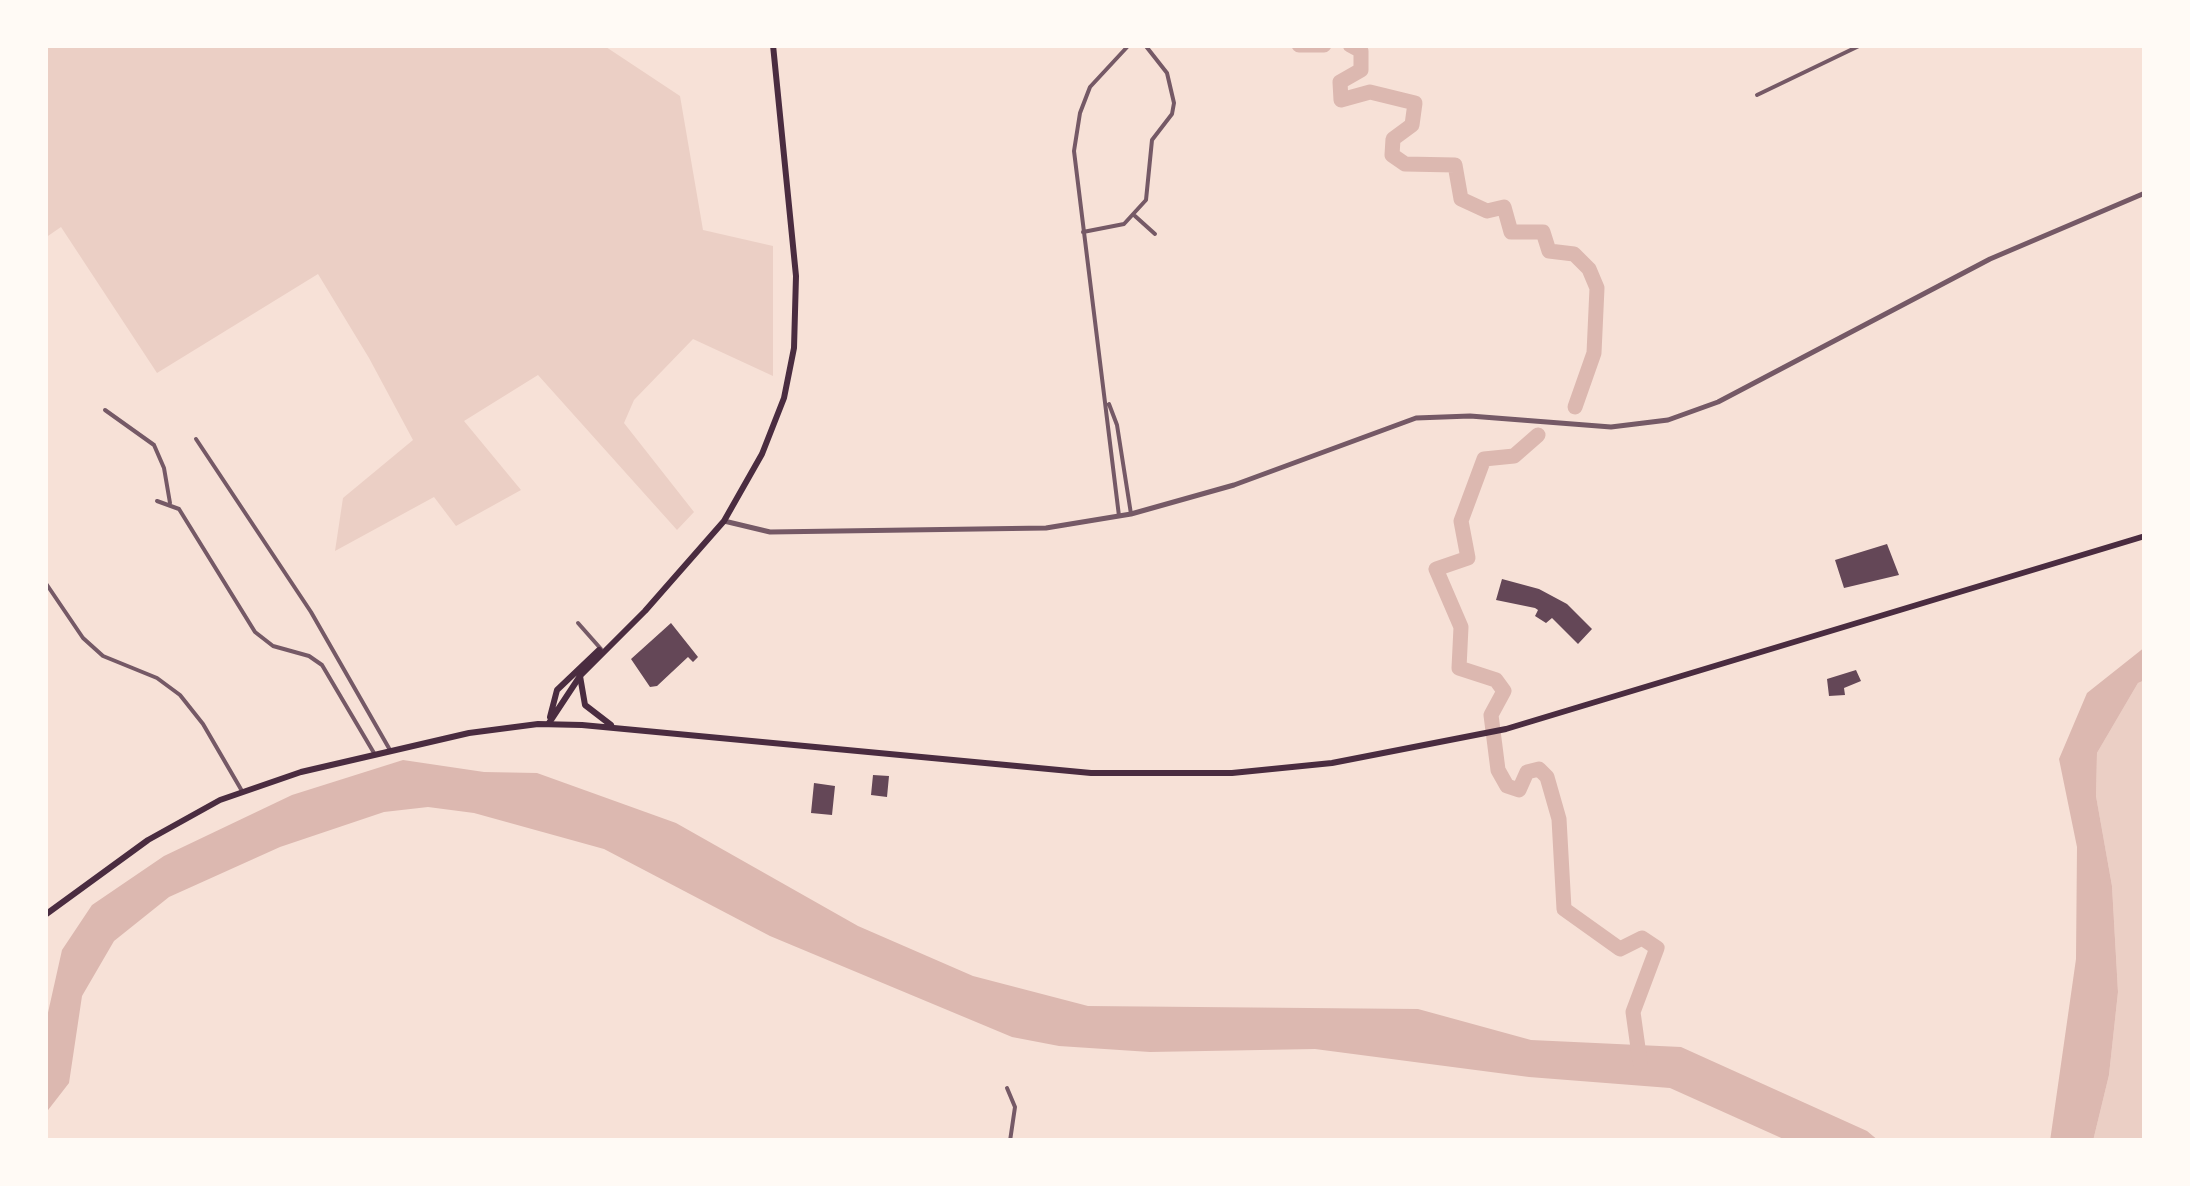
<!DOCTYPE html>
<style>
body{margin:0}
#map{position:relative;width:2190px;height:1186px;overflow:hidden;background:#f7e1d7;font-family:Ubuntu,sans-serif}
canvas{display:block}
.frame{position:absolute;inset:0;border:48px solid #fffaf5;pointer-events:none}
</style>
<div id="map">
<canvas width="2190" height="1186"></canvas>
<div class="frame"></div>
</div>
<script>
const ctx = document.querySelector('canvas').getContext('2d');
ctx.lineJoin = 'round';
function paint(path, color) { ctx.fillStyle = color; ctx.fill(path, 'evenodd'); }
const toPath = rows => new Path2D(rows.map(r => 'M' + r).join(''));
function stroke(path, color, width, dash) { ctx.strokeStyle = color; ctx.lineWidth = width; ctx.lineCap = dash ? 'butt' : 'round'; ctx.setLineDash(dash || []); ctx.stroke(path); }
const green = toPath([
 [45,45,603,45,680,96,703,230,773,246,773,376,693,339,634,400,624,423,694,512,677,530,538,375,464,421,521,490,456,526,434,497,335,551,343,498,413,440,369,358,318,274,157,373,61,227,45,238],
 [2145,680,2145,1141,2093,1141,2109,1075,2118,992,2112,886,2096,796,2097,753,2138,683]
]);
const water = toPath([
 [2145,647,2145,680,2138,683,2097,753,2096,796,2112,886,2118,992,2109,1075,2093,1141,2050,1141,2076,959,2077,847,2059,759,2087,693],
 [403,760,484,772,537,773,676,823,858,926,973,976,1088,1006,1418,1009,1531,1040,1681,1047,1867,1131,1879,1141,1788,1141,1670,1088,1529,1077,1315,1049,1150,1052,1059,1046,1012,1037,770,936,604,849,474,813,428,807,384,812,280,847,169,897,114,941,82,996,69,1083,45,1114,45,1026,62,950,92,905,164,856,292,795]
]);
const river = toPath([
 [1299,45,1324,45],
 [1350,45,1361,51,1361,70,1340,82,1341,100,1370,92,1415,103,1412,125,1393,139,1392,155,1405,164,1455,165,1461,199,1487,211,1504,207,1511,232,1543,232,1549,251,1574,254,1589,269,1597,288,1594,353,1575,407],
 [1538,435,1514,456,1484,459,1461,521,1468,558,1436,569,1461,627,1459,668,1496,680,1504,691,1491,715,1498,770,1507,786,1519,790,1527,772,1539,769,1547,777,1559,819,1564,909,1620,949,1642,938,1657,948,1633,1012,1640,1062]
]);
const building = toPath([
 [1887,544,1899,575,1844,588,1835,560],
 [1502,579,1539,589,1567,604,1592,629,1578,644,1552,618,1546,623,1535,616,1538,610,1535,608,1496,600],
 [671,623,698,657,693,662,688,657,657,686,650,687,631,659],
 [1856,670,1861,681,1844,688,1845,695,1829,696,1827,679],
 [873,775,889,776,887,797,871,795],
 [814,783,835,786,832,815,811,813]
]);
const minor = toPath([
 [1757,95,1861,45],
 [1135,216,1155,234],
 [1083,232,1124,224,1146,200,1152,140,1172,114,1174,103,1167,73,1145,45],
 [1109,404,1117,425,1131,514],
 [105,410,154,445,164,468,170,503],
 [196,439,311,612,390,750],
 [157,501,179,509,255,632,273,646,309,656,322,665,374,753],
 [1119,516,1074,151,1080,113,1090,87,1129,45],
 [45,582,83,638,103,656,157,678,180,695,203,724,242,791],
 [578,623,601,649],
 [1007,1088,1015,1107,1010,1141]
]);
const tertiary = toPath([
 [724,521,770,532,1046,528,1131,514,1234,485,1416,418,1470,416,1611,427,1668,420,1718,402,1990,259,2145,193]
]);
const secondary = toPath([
 [550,717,557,690,599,650],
 [549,723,580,676,645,611,724,521,762,454,784,398,794,348,796,276,773,45]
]);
const trunk = toPath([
 [580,676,585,705,611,725],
 [45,915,148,840,220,800,301,772,469,733,538,724,582,725,1091,773,1232,773,1332,763,1506,729,2145,536]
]);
paint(green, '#ebcfc5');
paint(water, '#dcb8b0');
stroke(river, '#dcb8b0', 15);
paint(building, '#644757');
stroke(minor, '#755966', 4);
stroke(tertiary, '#755966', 5);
stroke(secondary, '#4a2c40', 6);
stroke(trunk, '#4a2c40', 6);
</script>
